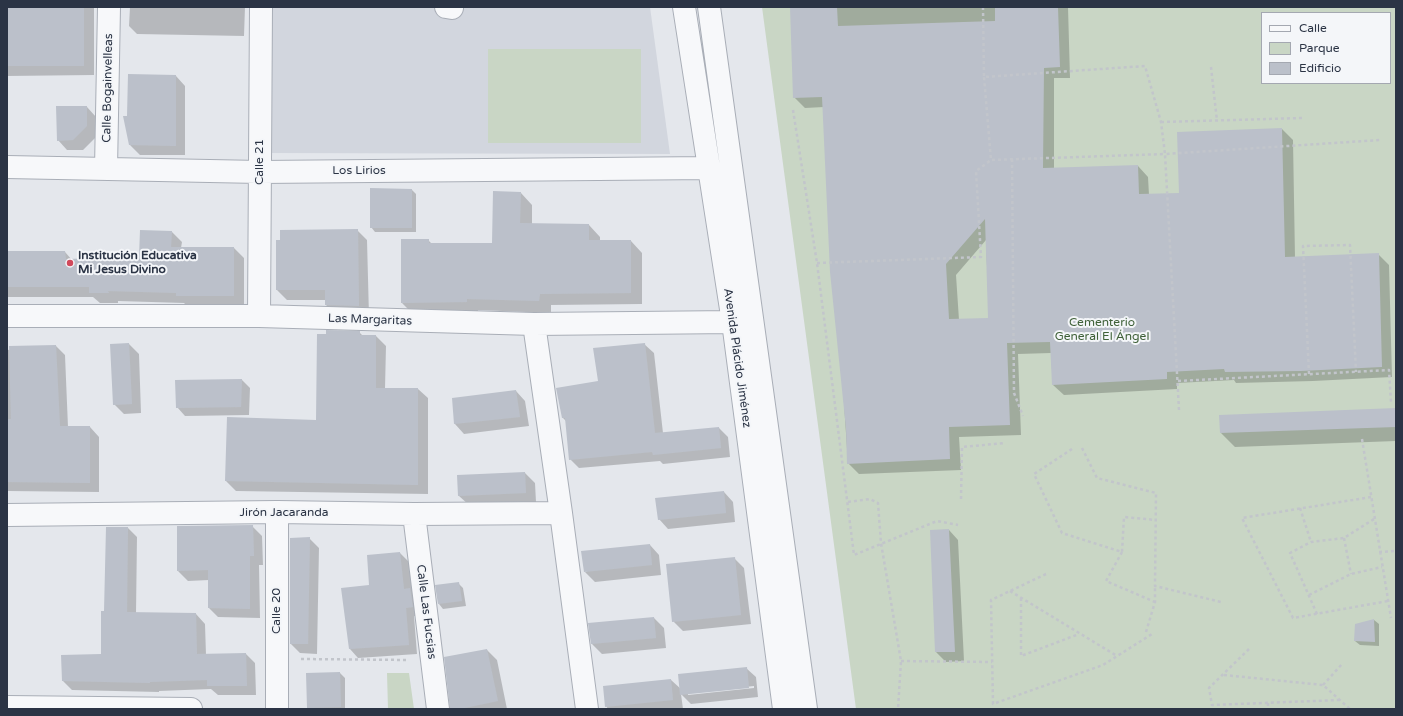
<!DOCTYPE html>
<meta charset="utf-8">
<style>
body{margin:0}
#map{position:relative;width:1403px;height:716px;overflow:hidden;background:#e4e7ec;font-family:"Varela Round",sans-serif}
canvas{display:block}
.frame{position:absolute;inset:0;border:8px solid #2b3445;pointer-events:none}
.legend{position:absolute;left:1261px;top:12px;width:130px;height:72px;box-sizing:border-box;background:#f4f6f9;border:1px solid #a4a8b1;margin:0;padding:5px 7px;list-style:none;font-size:12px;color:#2b3445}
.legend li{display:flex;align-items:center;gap:8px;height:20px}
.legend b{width:20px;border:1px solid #a4a8b1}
</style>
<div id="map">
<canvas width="1403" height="716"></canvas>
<div class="frame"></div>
<ul class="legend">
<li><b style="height:5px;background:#f7f8fa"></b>Calle</li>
<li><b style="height:11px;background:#c9d6c5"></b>Parque</li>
<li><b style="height:11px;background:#bbc0ca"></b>Edificio</li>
</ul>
</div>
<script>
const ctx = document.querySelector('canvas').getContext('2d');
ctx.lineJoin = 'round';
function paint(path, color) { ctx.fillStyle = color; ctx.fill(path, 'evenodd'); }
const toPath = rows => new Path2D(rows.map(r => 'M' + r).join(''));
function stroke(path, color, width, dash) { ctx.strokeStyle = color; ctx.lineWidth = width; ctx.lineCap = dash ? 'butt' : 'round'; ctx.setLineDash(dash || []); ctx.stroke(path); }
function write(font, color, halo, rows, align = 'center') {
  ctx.font = font + ' "Varela Round",sans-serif'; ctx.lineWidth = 4; ctx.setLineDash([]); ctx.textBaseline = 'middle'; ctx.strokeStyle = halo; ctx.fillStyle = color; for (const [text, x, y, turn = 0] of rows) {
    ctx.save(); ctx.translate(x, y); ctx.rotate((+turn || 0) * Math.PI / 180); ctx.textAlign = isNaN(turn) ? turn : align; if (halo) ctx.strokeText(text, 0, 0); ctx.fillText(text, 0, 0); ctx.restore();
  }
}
const built = toPath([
 [267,7,650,7,670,154,263,153]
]);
const green = toPath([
 [762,7,1396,7,1396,709,856,709],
 [1262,13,1390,13,1390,83,1262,83],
 [488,49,641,49,641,143,488,143],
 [387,673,409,673,414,709,388,709]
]);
const shadow = toPath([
 [7,7,94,7,94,75,7,76],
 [130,7,245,7,244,36,137,34,129,26],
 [791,7,1068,7,1070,78,1054,78,1054,169,1138,166,1148,177,1149,195,1180,194,1282,129,1293,140,1295,258,1378,254,1389,265,1392,377,1313,381,1236,383,1234,380,1177,383,1177,389,1064,395,1053,385,1051,353,1018,354,1021,435,959,437,961,470,859,474,848,463,824,107,805,108,794,97],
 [986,240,989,319,959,320,956,275],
 [176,76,185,86,185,155,140,155,130,145,128,117],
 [87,107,96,117,97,136,83,150,67,150,58,140],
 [412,190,416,194,416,232,375,232,371,227],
 [521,193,532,205,532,224,589,225,600,237,600,241,631,241,642,253,642,304,551,305,551,313,478,310,478,313,414,315,402,303,428,240,432,244,493,244],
 [357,230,367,240,369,316,336,315,326,305,326,300,287,300,277,290],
 [172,232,182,242,181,248,234,248,244,258,244,306,187,306,184,303,118,301,118,303,100,303,93,297,7,297,7,252,65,252,72,260,140,258],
 [359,332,363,336,376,336,386,346,385,389,418,389,428,398,428,494,236,491,226,481,317,421],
 [129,344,139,354,141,413,124,414,114,404],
 [644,344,654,353,663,433,719,428,728,437,730,457,663,464,660,461,579,468,570,459,566,421,563,418],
 [56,346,65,355,68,427,90,427,99,437,99,492,7,491,7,350],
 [242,380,250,388,249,415,185,416,177,407],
 [516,391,525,401,529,426,464,434,455,424,453,399],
 [1396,409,1396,441,1235,447,1221,433,1220,416],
 [525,473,535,483,536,502,469,505,459,496,458,476],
 [724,492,733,502,735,522,668,529,659,519],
 [252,526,262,536,263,565,259,565,260,618,218,617,209,608,209,580,188,581,178,571],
 [128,528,137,537,136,614,196,614,205,624,206,655,246,654,255,663,256,695,218,695,211,689,159,691,159,692,72,690,63,681,102,655,105,612],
 [949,530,958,540,964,661,946,662,936,652,931,531],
 [309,538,319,548,317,654,300,653,290,643],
 [650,545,659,555,661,575,595,582,585,572],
 [400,553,409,562,412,590,419,598,421,616,414,616,417,654,358,658,350,649,370,586],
 [734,558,744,568,751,624,683,631,673,621],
 [7,577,8,611,7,611],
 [458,583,463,588,466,606,443,609,439,604],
 [654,618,664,628,666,648,602,654,592,644,589,624],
 [1374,620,1379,624,1379,646,1360,645,1355,641],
 [487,650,497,660,507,709,451,709],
 [746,668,756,677,758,697,691,704,681,694,683,709,608,709,606,706,671,680,681,689],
 [754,686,754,688,688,695,688,693],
 [340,673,345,678,345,709,308,709,307,674]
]);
const building = toPath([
 [7,7,84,7,84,66,7,66],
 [790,7,837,7,838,26,995,21,995,7,1058,7,1060,67,1044,68,1043,168,1138,165,1139,194,1179,193,1177,132,1282,128,1285,257,1379,253,1382,367,1301,371,1225,372,1224,369,1167,372,1167,379,1052,385,1050,342,1007,343,1010,425,949,427,950,459,847,464,846,429,830,272,822,97,793,98],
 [985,219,988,318,949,319,946,264],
 [128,74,176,75,176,146,129,145,123,116,127,116],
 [56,106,87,106,87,126,73,140,57,141],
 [370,188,412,189,412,228,370,228],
 [493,191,521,192,520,223,589,224,589,240,631,240,631,293,540,294,539,301,467,299,467,302,401,303,401,239,429,239,429,243,492,243],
 [358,229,359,306,325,305,325,290,276,290,276,240,280,240,280,230],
 [140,230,172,231,171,247,234,247,234,296,176,296,176,293,108,291,109,293,89,293,89,287,7,287,7,251,65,251,66,259,139,257],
 [326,330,360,331,360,335,376,335,376,388,418,388,418,485,225,481,227,417,316,420,317,334,326,334],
 [129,343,132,404,113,405,110,344],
 [645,343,655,433,719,427,721,448,653,455,652,452,569,460,565,418,562,418,556,388,598,381,593,348],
 [56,345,60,426,90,426,90,483,7,482,7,419,11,419,9,346],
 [242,379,241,407,176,408,175,380],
 [516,390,520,417,454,424,452,398],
 [1396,408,1396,427,1220,433,1219,415],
 [525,472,526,493,458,496,457,475],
 [724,491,726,513,658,520,655,498],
 [253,525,254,556,250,556,250,609,208,608,208,570,177,571,177,526],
 [106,527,128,527,127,612,196,613,197,654,246,653,247,686,207,686,207,680,150,682,150,683,62,681,61,655,101,654,101,611,104,611],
 [949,529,955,652,935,652,930,530],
 [310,537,308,644,290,644,290,538],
 [650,544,652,565,584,572,581,551],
 [400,552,404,589,410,588,413,607,406,608,409,645,349,649,341,588,369,585,367,555],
 [735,557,741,615,672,622,666,564],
 [459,582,462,601,438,604,435,585],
 [654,617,656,638,591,644,588,623],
 [1374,619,1375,642,1354,641,1355,624],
 [487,649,498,701,460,709,450,709,444,657],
 [747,667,749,688,680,695,678,674],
 [340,672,341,707,307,708,306,673],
 [671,679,673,700,605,707,603,686]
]);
const path = toPath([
 [983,7,984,77,1145,66,1161,122,1165,154,991,160,984,77],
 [1211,67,1217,121],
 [793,110,817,263,854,555,937,521,958,525],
 [1161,122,1303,118],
 [1012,159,1014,393,1023,416],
 [817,263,981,257,976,171,991,160],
 [1309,374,1303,246,1350,245,1356,372],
 [1178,381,1389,370,1391,402],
 [1179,410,1165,154,1380,140],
 [1362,439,1391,618],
 [1082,448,1097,478,1156,493,1155,586,1221,602],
 [1072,449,1034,474,1062,533,1122,552,1124,517,1156,520],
 [1371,497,1242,518,1293,618,1388,601],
 [961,499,962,447,1005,443],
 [848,502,870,499,878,503,881,543,901,661,898,709],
 [1300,508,1311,542],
 [1344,538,1351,574],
 [1122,552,1106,581,1155,602],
 [1379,552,1396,551],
 [1046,574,991,600,993,704,1103,665,1152,634],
 [1010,591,1117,656],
 [1309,595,1351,574,1382,567],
 [1021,598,1021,656,1079,634],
 [1317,614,1290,553,1311,542,1344,538,1374,519],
 [1146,632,1155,602,1155,586],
 [1249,649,1209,688,1212,705,1339,700],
 [301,659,408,660],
 [901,661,992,662],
 [1224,675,1323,685,1350,709],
 [1323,685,1343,663],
 [1268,703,1268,709]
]);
const minor = toPath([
 [446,7,452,8],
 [684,7,733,322,784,709],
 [709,7,806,709],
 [7,167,260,172,710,168],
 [106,169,109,7],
 [7,316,259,316,534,324,733,322],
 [259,316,261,7],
 [534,324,561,513,587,709],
 [414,514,438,709],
 [7,515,277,512,414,514,561,513],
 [7,707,191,709],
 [277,709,277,512]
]);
const markers = [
 [70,263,4,"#d1495b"]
];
const streetNames = [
 ["Calle Bogainvelleas",108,88,-89],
 ["Calle 21",260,162,-90],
 ["Los Lirios",359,171],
 ["Las Margaritas",370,320,2],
 ["Avenida Plácido Jiménez",737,358,82],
 ["Jirón Jacaranda",284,513],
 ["Calle 20",277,611,-90],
 ["Calle Las Fucsias",426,612,83]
];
const poiNames = [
 ["Institución Educativa",78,256],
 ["Mi Jesus Divino",78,270]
];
const parkNames = [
 ["Cementerio",1102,323],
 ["General El Ángel",1102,337]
];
paint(built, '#d2d6de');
paint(green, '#c9d6c5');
paint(shadow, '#0003');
paint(building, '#bbc0ca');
stroke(minor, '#a9aeb7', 24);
stroke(path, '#c2c5cb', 2.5, [3, 3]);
stroke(minor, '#f7f8fa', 22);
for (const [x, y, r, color] of markers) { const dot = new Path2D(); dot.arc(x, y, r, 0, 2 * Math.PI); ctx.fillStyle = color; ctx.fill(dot); stroke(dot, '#f4f6f9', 1.5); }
write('12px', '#2b3445', '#f4f6f9', streetNames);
write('bold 12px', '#2b3445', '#f4f6f9', poiNames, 'left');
write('12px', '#3f6138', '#f4f6f9', parkNames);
</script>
